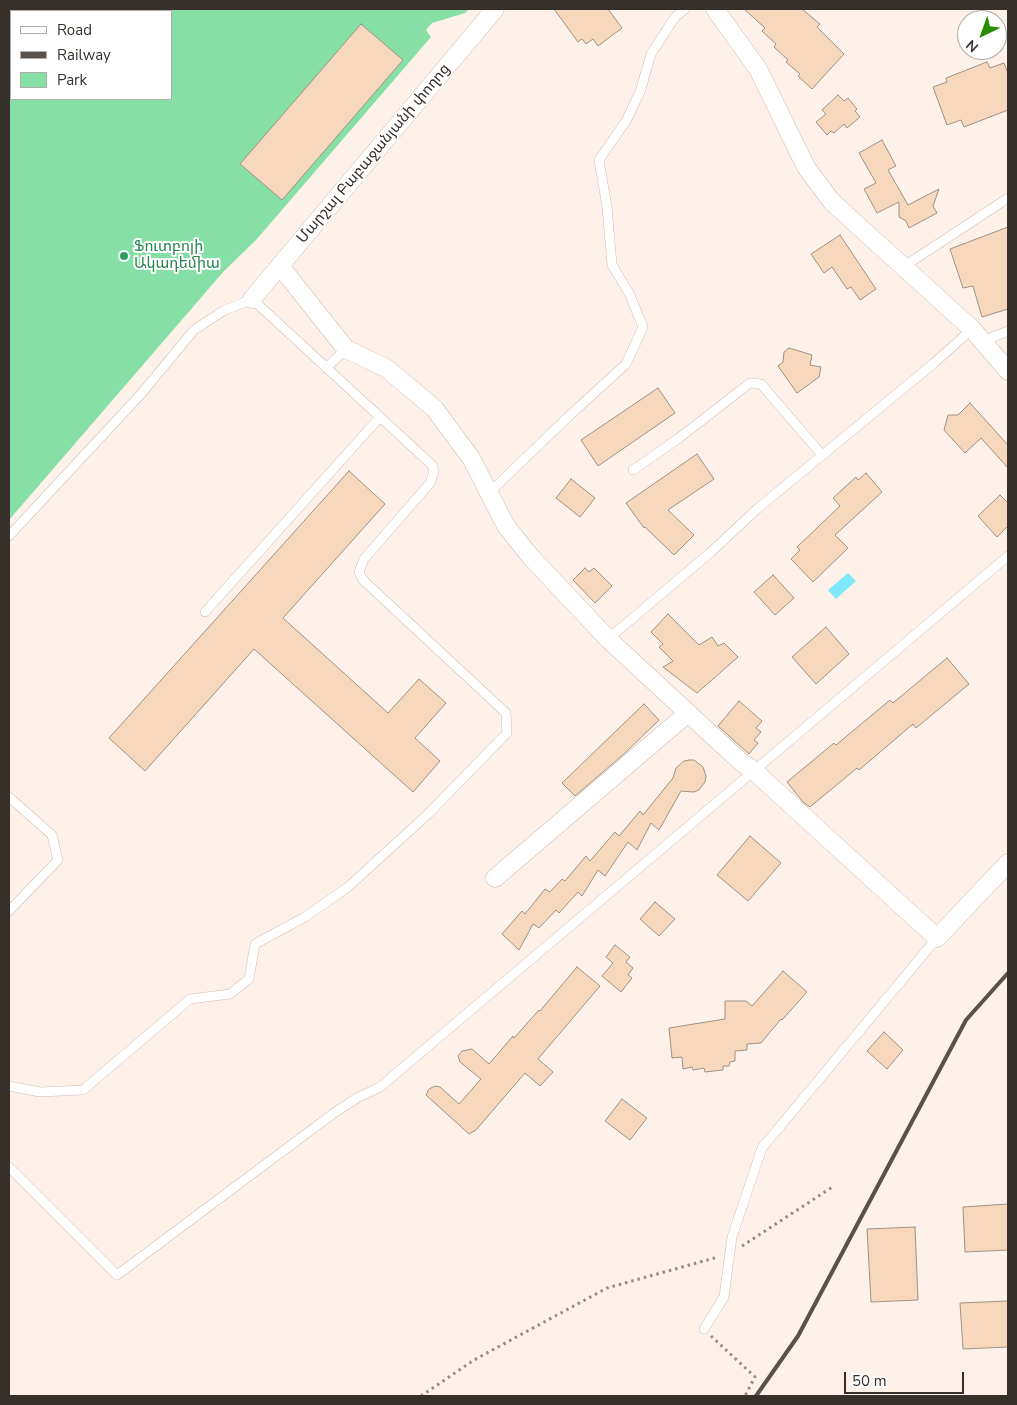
<!DOCTYPE html>
<meta charset="utf-8">
<style>
body{margin:0}
#map{position:relative;width:1017px;height:1405px;overflow:hidden;background:#fdf1ea;font-family:"Nunito Sans",sans-serif}
canvas{display:block}
.frame{position:absolute;inset:0;border:10px solid #362f2a;pointer-events:none}
.legend{position:absolute;left:10px;top:10px;width:162px;height:90px;box-sizing:border-box;background:#fff;border:1px solid #afacaa;margin:0;padding:6px 9px;list-style:none;font-size:15px;color:#362f2a}
.legend li{display:flex;align-items:center;gap:10px;height:25px}
.legend b{width:25px;border:1px solid #afacaa}
.north{position:absolute;left:957px;top:10px;width:50px;height:50px;box-sizing:border-box;background:#fff;border:1px solid #afacaa;border-radius:50%;rotate:222deg;font-size:14px;font-weight:700;line-height:20px;text-align:center;color:#362f2a}
.north::after{content:'';display:block;margin:auto;width:18px;height:22px;background:#298d04;clip-path:polygon(50% 0,100% 100%,50% 72%,0 100%)}
.scale{position:absolute;left:844px;top:1372px;width:120px;height:22px;box-sizing:border-box;border:2px solid #362f2a;border-top:0;padding-left:6px;font-size:15px;line-height:18px;white-space:nowrap;color:#362f2a;-webkit-text-stroke:4px #fff;paint-order:stroke}
</style>
<div id="map">
<canvas width="1017" height="1405"></canvas>
<div class="frame"></div>
<ul class="legend">
<li><b style="height:6px;background:#fff"></b>Road</li>
<li><b style="height:6px;background:#59514b"></b>Railway</li>
<li><b style="height:14px;background:#86e0a6"></b>Park</li>
</ul>
<div class="north">N</div>
<div class="scale">50 m</div>
</div>
<script>
const ctx = document.querySelector('canvas').getContext('2d');
ctx.lineJoin = 'round';
function paint(path, color) { ctx.fillStyle = color; ctx.fill(path, 'evenodd'); }
const toPath = rows => new Path2D(rows.map(r => 'M' + r).join(''));
function stroke(path, color, width, dash) { ctx.strokeStyle = color; ctx.lineWidth = width; ctx.lineCap = dash ? 'butt' : 'round'; ctx.setLineDash(dash || []); ctx.stroke(path); }
function write(font, color, halo, rows, align = 'center') {
  ctx.font = font + ' "Nunito Sans","Noto Sans Armenian",sans-serif'; ctx.lineWidth = 4; ctx.setLineDash([]); ctx.textBaseline = 'middle'; ctx.strokeStyle = halo; ctx.fillStyle = color; for (const [text, x, y, turn = 0] of rows) {
    ctx.save(); ctx.translate(x, y); ctx.rotate((+turn || 0) * Math.PI / 180); ctx.textAlign = isNaN(turn) ? turn : align; if (halo) ctx.strokeText(text, 0, 0); ctx.fillText(text, 0, 0); ctx.restore();
  }
}
const green = toPath([
 [9,9,469,9,465,13,432,23,426,30,431,37,256,240,224,271,9,520],
 [11,11,171,11,171,99,11,99]
]);
const water = toPath([
 [848,573,856,581,836,599,828,590]
]);
const building = toPath([
 [554,9,608,9,622,28,598,46,593,39,586,44,582,39,578,42,554,9],
 [744,9,802,9,820,24,817,27,844,54,812,89,798,76,800,74,786,62,788,60,774,47,776,44,762,31,765,28,744,9],
 [361,24,403,60,282,200,240,164,361,24],
 [987,62,990,68,1004,63,1008,73,1008,110,964,127,961,120,947,125,933,87,947,82,946,78,987,62],
 [838,95,844,101,848,98,857,109,855,111,860,117,847,128,844,124,834,133,831,131,827,135,816,122,826,114,822,110,838,95],
 [882,140,896,166,888,170,908,205,939,189,933,206,937,213,909,228,906,221,899,217,899,202,877,213,864,189,876,183,859,153,882,140],
 [1008,227,1008,309,982,317,973,286,963,288,950,249,1008,227],
 [840,235,876,289,860,300,851,287,847,289,832,267,824,273,811,254,840,235],
 [789,348,812,355,810,365,821,367,819,377,797,393,778,366,783,362,784,352,789,348],
 [658,388,675,413,598,466,581,440,658,388],
 [970,403,1008,445,1008,468,981,438,965,453,944,430,948,415,958,415,970,403],
 [697,454,714,479,668,510,694,535,674,555,645,527,644,528,626,503,697,454],
 [349,471,385,504,283,618,388,713,419,679,446,703,415,738,440,761,413,792,254,649,145,771,109,738,349,471],
 [866,473,882,492,835,535,848,548,813,582,791,559,800,550,797,547,840,506,833,498,856,477,858,480,866,473],
 [571,479,595,498,580,517,556,498,571,479],
 [1000,495,1008,503,1008,526,997,537,978,516,1000,495],
 [585,568,589,572,594,568,612,586,595,603,573,580,585,568],
 [773,575,794,598,775,615,754,592,773,575],
 [668,614,699,645,712,637,718,646,724,643,738,657,697,693,663,667,673,661,659,647,663,644,651,632,668,614],
 [826,627,849,654,816,684,792,657,826,627],
 [947,658,969,684,916,728,913,724,859,770,857,768,810,807,803,802,787,782,834,743,836,745,890,700,893,703,947,658],
 [739,701,762,721,756,728,761,732,754,740,758,743,749,754,718,726,739,701],
 [644,704,659,720,625,753,575,796,562,783,644,704],
 [689,760,694,760,703,767,706,776,705,782,699,790,694,792,681,791,659,830,651,823,637,850,628,842,605,876,598,870,582,896,578,892,559,913,556,910,539,928,533,924,519,950,502,934,522,911,525,914,545,889,550,892,562,879,565,881,586,856,590,861,615,832,619,836,640,811,643,815,673,778,676,768,684,761,689,760],
 [750,836,781,863,748,901,717,875,750,836],
 [655,902,675,919,659,936,640,919,655,902],
 [615,945,630,957,626,962,633,968,628,975,632,978,621,992,602,976,613,963,606,957,615,945],
 [577,967,600,986,538,1059,553,1072,540,1086,525,1073,476,1130,469,1134,426,1095,429,1089,435,1086,440,1087,459,1104,481,1079,460,1062,458,1056,462,1051,472,1049,489,1064,513,1036,514,1038,539,1010,540,1011,577,967],
 [783,971,807,992,782,1020,781,1019,761,1043,747,1044,747,1050,735,1051,735,1061,730,1062,729,1066,723,1066,723,1070,705,1072,704,1068,693,1070,692,1067,683,1069,682,1057,672,1058,669,1028,725,1019,725,1001,746,1001,752,1006,783,971],
 [884,1032,903,1050,887,1069,867,1051,884,1032],
 [622,1099,647,1118,630,1140,605,1121,622,1099],
 [1008,1204,1008,1250,965,1252,963,1207,1008,1204],
 [915,1227,918,1300,871,1302,867,1229,915,1227],
 [1008,1301,1008,1347,963,1349,960,1303,1008,1301]
]);
const path = toPath([
 [742,1246,834,1186],
 [711,1336,755,1377,745,1396],
 [421,1396,474,1360,607,1288,718,1257]
]);
const lane = toPath([
 [903,267,1008,198],
 [983,341,1008,331],
 [326,368,346,349],
 [633,470,679,438,750,383,761,384,822,455],
 [489,493,569,416,626,364,643,327,629,293,612,265,607,207,599,160,626,121,640,92,651,54,675,17,685,9],
 [9,536,141,394,194,330,223,311,252,299,380,417,205,612],
 [608,639,711,552,757,509,933,364,972,329],
 [9,797,52,835,58,860,9,911],
 [9,1086,40,1092,83,1090,190,999,230,994,249,979,255,944,305,917,348,887,428,814,507,733,506,713,363,580,359,572,364,559,430,483,434,471,432,465,380,417],
 [9,1167,117,1275,334,1113,357,1098,380,1087,1008,556],
 [704,1329,724,1297,732,1237,762,1148,937,938]
]);
const street = toPath([
 [715,9,758,69,806,167,832,202,972,329,1008,371],
 [280,266,346,349,386,368,434,408,471,458,506,526,530,556,608,639,741,762,753,770,937,938,1008,863],
 [252,299,495,9],
 [495,878,688,713]
]);
const rail = toPath([
 [756,1396,798,1336,966,1020,1008,973]
]);
const markers = [
 [124,256,5,"#2e9e5b"]
];
const streetNames = [
 ["Մարշալ Բաբաջանյանի փողոց",374,154,-50]
];
const leisureNames = [
 ["Ֆուտբոլի",134,247],
 ["Ակադեմիա",134,264]
];
paint(green, '#86e0a6');
paint(water, '#7de9fa');
paint(building, '#f7d8bc');
stroke(building, '#9f9183', 1);
stroke(lane, '#cfbdb1', 10);
stroke(street, '#cfbdb1', 19);
stroke(path, '#958b85', 3, [2.5, 4]);
stroke(lane, '#fff', 9);
stroke(street, '#fff', 18);
stroke(rail, '#59514b', 4);
for (const [x, y, r, color] of markers) { const dot = new Path2D(); dot.arc(x, y, r, 0, 2 * Math.PI); ctx.fillStyle = color; ctx.fill(dot); stroke(dot, '#fff', 2); }
write('15px', '#362f2a', '#fff', streetNames);
write('15px', '#27864d', '#fff', leisureNames, 'left');
</script>
